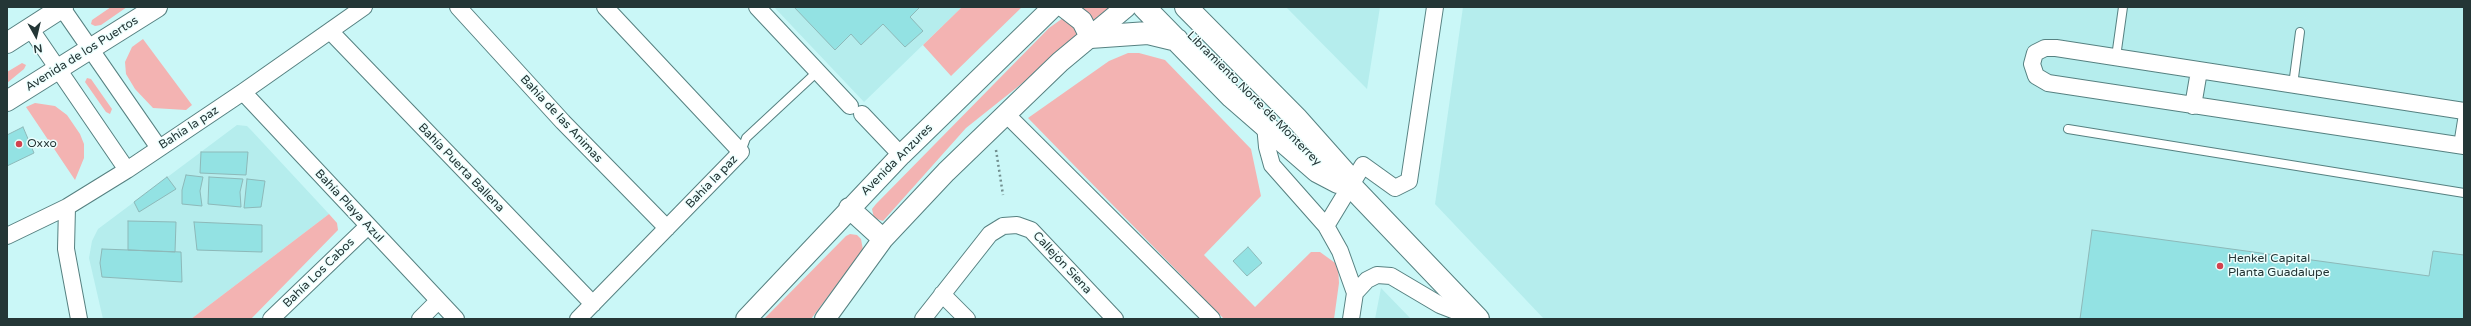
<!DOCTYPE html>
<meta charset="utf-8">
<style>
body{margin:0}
#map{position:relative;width:2471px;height:326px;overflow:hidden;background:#caf7f7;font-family:"Varela Round",sans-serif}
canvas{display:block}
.frame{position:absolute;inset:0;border:8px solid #243636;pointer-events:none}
.north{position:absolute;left:16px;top:16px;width:40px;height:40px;-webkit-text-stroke:3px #edfffe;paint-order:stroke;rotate:172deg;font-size:11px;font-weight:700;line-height:16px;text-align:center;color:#243636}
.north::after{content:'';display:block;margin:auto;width:14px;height:18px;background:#243636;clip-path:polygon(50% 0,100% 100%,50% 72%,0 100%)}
</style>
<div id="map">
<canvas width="2471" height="326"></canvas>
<div class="frame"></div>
<div class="north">N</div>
</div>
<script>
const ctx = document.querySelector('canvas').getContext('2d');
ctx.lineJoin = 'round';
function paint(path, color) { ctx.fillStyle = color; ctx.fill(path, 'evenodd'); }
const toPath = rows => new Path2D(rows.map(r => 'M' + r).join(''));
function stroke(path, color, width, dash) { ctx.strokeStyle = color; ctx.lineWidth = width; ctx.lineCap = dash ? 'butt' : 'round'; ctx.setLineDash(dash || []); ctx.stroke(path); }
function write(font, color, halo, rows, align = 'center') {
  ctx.font = font + ' "Varela Round",sans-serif'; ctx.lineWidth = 3; ctx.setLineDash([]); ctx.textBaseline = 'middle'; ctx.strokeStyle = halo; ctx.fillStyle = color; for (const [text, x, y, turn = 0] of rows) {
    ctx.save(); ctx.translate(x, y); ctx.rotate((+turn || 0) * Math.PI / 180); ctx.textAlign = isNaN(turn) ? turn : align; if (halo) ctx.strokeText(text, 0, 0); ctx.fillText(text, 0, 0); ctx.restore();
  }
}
const built = toPath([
 [774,7,962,7,864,102],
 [1286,7,1380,7,1367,89],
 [1463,7,2464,7,2464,319,1544,319,1435,204],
 [237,125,247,126,251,130,329,214,191,319,103,319,89,258,92,241,98,229],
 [1381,288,1411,319,1375,319]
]);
const green = toPath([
 [111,7,127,7,101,25,95,26,91,24,92,20],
 [962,7,1022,7,951,76,923,45],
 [1076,7,1114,7,1090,29],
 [1063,18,1069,19,1078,35,1074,42,966,128,883,221,874,218,872,209,876,204,1049,28],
 [143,39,192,105,186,110,153,108,135,89,126,74,125,62,132,47],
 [1128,53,1139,53,1165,60,1251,149,1261,196,1204,255,1255,307,1311,252,1320,252,1338,265,1339,283,1334,319,1224,319,1028,118,1109,61],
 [22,63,26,65,24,69,7,83,7,72],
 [87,78,91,79,112,109,110,114,106,112,85,82],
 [35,103,55,106,67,115,80,134,84,144,84,158,75,180,26,107],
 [329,214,337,223,338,230,251,319,191,319],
 [850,234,857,235,861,239,863,250,811,319,764,319,846,236]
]);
const building = toPath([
 [794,7,920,7,910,17,923,31,905,47,883,24,861,45,851,34,835,50,794,7],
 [23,127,34,153,7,166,7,135,23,127],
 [201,152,248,152,246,175,200,173,201,152],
 [186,175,203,177,200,191,202,206,182,204,182,190,186,175],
 [167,177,176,189,139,212,134,202,167,177],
 [209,177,243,179,240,192,241,207,208,204,209,177],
 [247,179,265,181,261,207,244,208,247,179],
 [128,221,176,222,175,252,128,250,128,221],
 [194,222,262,225,262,252,197,250,194,222],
 [2092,230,2429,276,2433,251,2464,255,2464,319,2080,319,2092,230],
 [1248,247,1262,263,1247,276,1233,261,1248,247],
 [102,249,181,252,182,282,102,277,100,263,102,249]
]);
const path = toPath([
 [996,150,1003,195]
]);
const service = toPath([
 [2116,57,2123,7],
 [2293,85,2300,32],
 [2068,129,2464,193],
 [2458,145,2464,108],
 [741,152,746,138,817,72]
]);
const minor = toPath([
 [458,7,563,122,667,228],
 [757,7,850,106],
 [62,8,159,148],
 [30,28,127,170],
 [330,31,593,304],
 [243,92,456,319],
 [2193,106,2199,71],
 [2464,111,2056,48,2045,48,2035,53,2032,64,2036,76,2048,83,2464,146],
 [862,114,901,155],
 [1006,114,1212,319],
 [1265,125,1267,147,1272,165,1326,226,1340,251,1355,293,1351,319],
 [67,207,66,249,79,319],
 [1326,226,1363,165,1395,188,1409,181,1435,7],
 [7,236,67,207,127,170,243,92,364,7],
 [1355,293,1367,280,1377,275,1391,276,1440,305,1476,319],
 [942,294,967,319],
 [271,319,367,227],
 [420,319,438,301],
 [578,319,741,152,605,7],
 [923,319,990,234,1003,226,1017,225,1031,230,1115,319]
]);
const tertiary = toPath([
 [1064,7,1082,21,1090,37],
 [7,43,63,7],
 [7,101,157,7],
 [849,208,883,239],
 [746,319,901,155,1053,7],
 [825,319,883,239,946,172,1060,62,1126,7]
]);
const primary = toPath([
 [1144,7,1232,97,1317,171,1338,182],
 [1186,7,1297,119,1345,173,1350,185,1478,319],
 [1090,37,1148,33,1177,40]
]);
const markers = [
 [19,144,4,"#d2424e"],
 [2220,266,4,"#d2424e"]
];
const streetNames = [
 ["Avenida de los Puertos",82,54,-32],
 ["Libramiento Norte de Monterrey",1254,99,45],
 ["Bahía de las Animas",561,119,47],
 ["Bahía la paz",189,128,-33],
 ["Avenida Anzures",897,160,-45],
 ["Bahía Puerta Ballena",461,168,46],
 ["Bahía la paz",712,182,-46],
 ["Bahía Playa Azul",349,206,47],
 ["Callejón Siena",1062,263,47],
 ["Bahía Los Cabos",319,273,-44]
];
const poiNames = [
 ["Oxxo",27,144],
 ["Henkel Capital",2228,259],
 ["Planta Guadalupe",2228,273]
];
paint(built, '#b5eded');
paint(green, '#f3b3b2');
paint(building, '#93e2e3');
stroke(building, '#8db9b9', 1);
stroke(service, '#568181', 10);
stroke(minor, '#568181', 18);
stroke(tertiary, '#568181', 22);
stroke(primary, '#568181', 24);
stroke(path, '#718f8f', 2.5, [2, 3]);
stroke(service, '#fff', 8);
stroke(minor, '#fff', 16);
stroke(tertiary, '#fff', 20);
stroke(primary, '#fff', 22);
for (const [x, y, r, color] of markers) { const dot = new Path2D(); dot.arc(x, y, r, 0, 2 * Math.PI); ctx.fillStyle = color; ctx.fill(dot); stroke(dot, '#edfffe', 1.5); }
write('12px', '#243636', '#edfffe', streetNames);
write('12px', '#243636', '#edfffe', poiNames, 'left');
</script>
